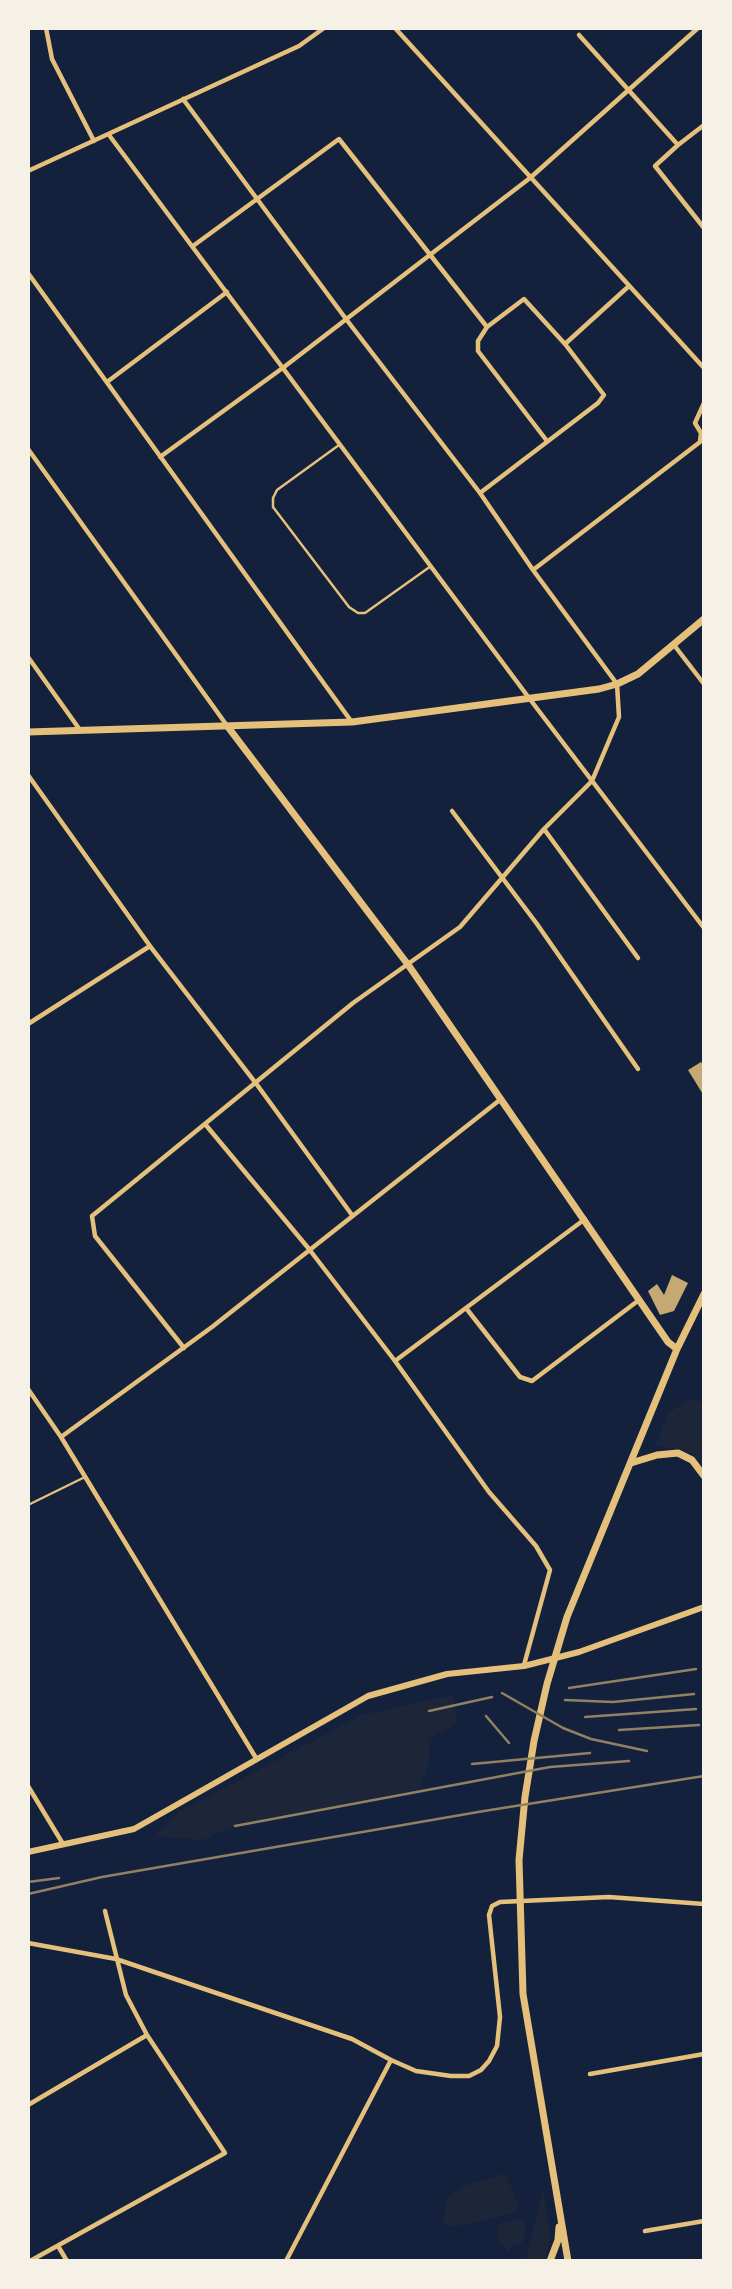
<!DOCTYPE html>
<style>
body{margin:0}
#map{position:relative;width:732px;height:2289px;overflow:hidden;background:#14213d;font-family:Bitter,serif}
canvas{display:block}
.frame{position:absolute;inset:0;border:30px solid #f6f1e7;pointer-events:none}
</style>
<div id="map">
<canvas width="732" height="2289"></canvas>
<div class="frame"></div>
</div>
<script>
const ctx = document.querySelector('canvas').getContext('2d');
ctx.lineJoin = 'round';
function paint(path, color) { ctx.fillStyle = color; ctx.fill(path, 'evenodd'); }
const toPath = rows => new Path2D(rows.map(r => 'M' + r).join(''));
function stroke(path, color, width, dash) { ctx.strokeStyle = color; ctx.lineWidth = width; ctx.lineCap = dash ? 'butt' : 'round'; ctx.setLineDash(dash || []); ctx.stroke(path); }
const green = toPath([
 [692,1399,704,1404,704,1464,692,1454,681,1449,655,1446,668,1414,684,1402],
 [453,1695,457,1724,428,1739,430,1760,418,1792,235,1826,202,1840,155,1836,180,1811,362,1715],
 [503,2174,507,2177,519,2207,517,2212,472,2224,448,2226,443,2223,448,2196,467,2185],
 [543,2189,550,2235,547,2254,544,2261,525,2261],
 [519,2219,523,2220,526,2225,524,2239,520,2245,512,2244,508,2252,499,2242,497,2227,501,2223]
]);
const building = toPath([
 [701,1062,704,1066,704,1096,688,1070],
 [672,1275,688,1283,674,1311,660,1315,648,1291,657,1284,664,1295]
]);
const service = toPath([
 [339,445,277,490,273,498,273,507,349,607,358,613,365,613,431,566],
 [28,1505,85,1477]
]);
const minor = toPath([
 [46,28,52,59,94,141],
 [395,28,704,368],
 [579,35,678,145,655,166,704,228],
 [183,99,346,319,480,493,533,570,617,684,619,717,592,781,544,829,460,927,353,1003,92,1216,95,1236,184,1348],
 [109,135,529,698,704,928],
 [678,145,704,125],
 [28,171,299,46,324,28],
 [193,246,339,139,487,327,478,341,478,351,547,441],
 [28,273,351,721],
 [565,344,629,286],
 [107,382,227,292],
 [28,449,228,727],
 [160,457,284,367,530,178,698,28],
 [480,493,598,403,604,395,565,344,524,299,487,327],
 [533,570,700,442,701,433,695,423,704,403],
 [674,645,704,684],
 [28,657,80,730],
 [28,775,150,946,255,1082,352,1215],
 [452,811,537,924,638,1069],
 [544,829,638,958],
 [28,1024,150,946],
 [205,1124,309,1249,395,1361,489,1492,536,1546,550,1570,524,1665],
 [466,1308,520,1377,532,1381,639,1300],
 [395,1361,585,1219],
 [28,1389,61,1437,256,1758],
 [61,1437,212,1327,501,1099],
 [28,1786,63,1844],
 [28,1943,116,1959,352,2039,391,2060],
 [590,2074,704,2054],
 [28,2105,147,2035],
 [645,2231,704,2221],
 [58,2246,67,2261],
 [30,2261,225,2153,147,2035,126,1995,105,1911],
 [286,2261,391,2060,416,2071,451,2076,469,2076,481,2070,489,2061,497,2046,500,2017,489,1915,492,1906,500,1902,609,1897,704,1904]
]);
const tertiary = toPath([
 [28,1852,134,1829,368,1696,447,1674,524,1666,579,1652,704,1607]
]);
const secondary = toPath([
 [228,727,409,966,668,1342,677,1349],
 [28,732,352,722,599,689,617,684,638,674,704,619],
 [631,1463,657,1455,678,1453,692,1460,704,1476],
 [550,2261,558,2240,559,2227],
 [568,2261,523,1994,519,1860,525,1797,534,1741,547,1684,567,1617,677,1349,704,1294]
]);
const rail = toPath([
 [569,1688,696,1669],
 [502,1693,563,1728,591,1739,647,1751],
 [565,1700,613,1702,694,1694],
 [429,1711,492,1697],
 [486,1716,509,1743],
 [585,1717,696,1709],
 [619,1730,699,1725],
 [472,1764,590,1753],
 [235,1826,550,1767,629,1761],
 [28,1882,59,1878],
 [28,1894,102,1877,484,1811,704,1776]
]);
paint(green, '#1d2539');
paint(building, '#c6a872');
stroke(service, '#e5c07b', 2.5);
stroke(minor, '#e5c07b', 4.5);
stroke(tertiary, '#e5c07b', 6);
stroke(secondary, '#e5c07b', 7);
stroke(rail, '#918062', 2.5);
</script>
